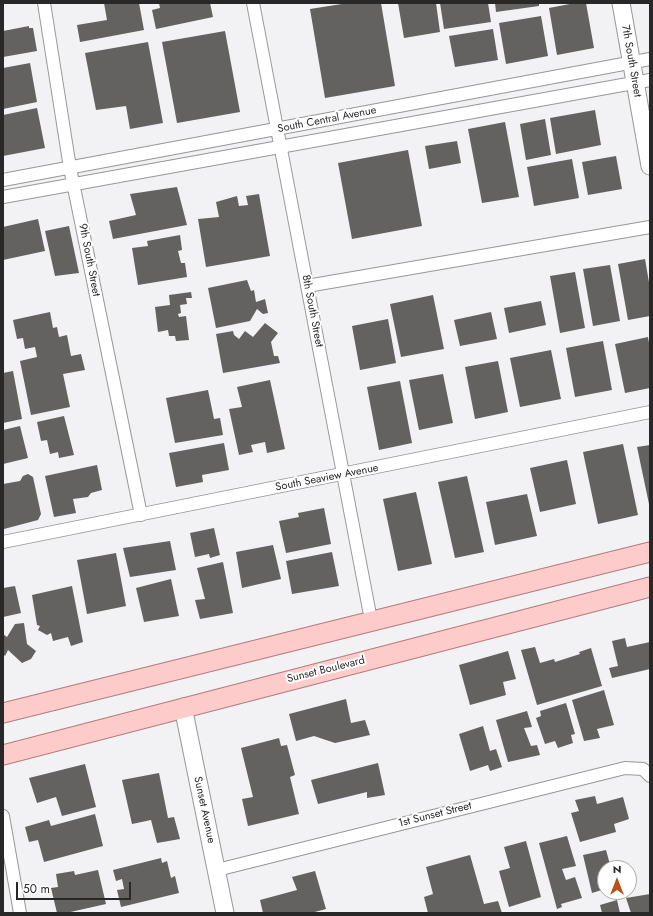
<!DOCTYPE html>
<html>
<head>
<meta charset="utf-8">
<style>
  body { margin:0 }
  #map { position:relative; width:653px; height:916px; overflow:hidden; background:#f2f2f4; font-family:Jost,sans-serif }
  canvas { display:block }
  .frame { position:absolute; inset:0; border:4px solid #282829; pointer-events:none }
  .north { position:absolute; left:597px; top:860px; width:40px; height:40px; box-sizing:border-box; background:#fff; border:1px solid #a9a9a9; border-radius:50%; rotate:0deg; font-size:11px; font-weight:700; line-height:16px; text-align:center; color:#282829 }
  .north::after { content:''; display:block; margin:auto; width:14px; height:18px; background:#b6521e; clip-path:polygon(50% 0,100% 100%,50% 72%,0 100%) }
  .scale { position:absolute; left:16px; top:882px; width:115px; height:18px; box-sizing:border-box; border:2px solid #282829; border-top:0; padding-left:5px; font-size:12px; line-height:14px; white-space:nowrap; color:#282829; -webkit-text-stroke:3px #fff; paint-order:stroke }
</style>
</head>
<body>
<div id="map">
<canvas width="653" height="916"></canvas>
<div class="frame"></div>
<div class="north">N</div>
<div class="scale">50 m</div>
</div>
<script>
const g = document.querySelector('canvas').getContext('2d');
g.lineJoin = 'round';
function fill(path, color) {
  g.fillStyle = color;
  g.fill(path, 'evenodd');
}
function toPath(rows) {
  const path = new Path2D();
  for (const r of rows) {
    path.moveTo(r[0], r[1]);
    for (let i = 2; i < r.length; i += 2) path.lineTo(r[i], r[i + 1]);
  }
  return path;
}
function strokePath(path, color, width, dash) {
  g.strokeStyle = color;
  g.lineWidth = width;
  g.lineCap = dash ? 'butt' : 'round';
  g.setLineDash(dash || []);
  g.stroke(path);
}
function drawText(font, color, halo, rows, align = 'center') {
  g.font = font + ' Jost,sans-serif';
  g.lineWidth = 4;
  g.setLineDash([]);
  g.textBaseline = 'middle';
  g.strokeStyle = halo;
  g.fillStyle = color;
  for (const [text, x, y, turn = 0] of rows) {
    g.save();
    g.translate(x, y);
    g.rotate((+turn || 0) * Math.PI / 180);
    g.textAlign = isNaN(turn) ? turn : align;
    if (halo) g.strokeText(text, 0, 0);
    g.fillText(text, 0, 0);
    g.restore();
  }
}
const building = toPath([
  [104,3,139,3,144,30,80,42,77,25,107,20],
  [159,3,210,3,213,17,156,29,152,10,160,8],
  [348,3,381,3,395,86,325,98,310,9],
  [398,3,436,3,440,32,404,38],
  [440,3,488,3,491,22,444,29],
  [495,3,539,3,539,6,496,12],
  [575,3,586,3,594,48,557,55,549,8],
  [541,16,548,56,506,64,499,23],
  [29,26,29,28,33,28,37,51,3,57,3,31],
  [493,29,498,60,455,67,449,36],
  [225,31,240,112,177,123,162,42],
  [148,42,163,123,130,129,126,106,96,110,85,53],
  [30,63,37,102,3,109,3,68],
  [37,108,45,148,3,156,3,115],
  [595,110,601,145,556,154,550,118],
  [545,119,551,155,526,160,520,124],
  [505,122,519,197,482,203,468,129],
  [457,141,461,163,429,169,425,146],
  [408,150,422,226,352,239,338,163],
  [616,156,622,189,588,195,582,162],
  [572,159,579,198,534,206,527,167],
  [177,187,187,225,113,239,109,221,136,215,130,194],
  [259,194,270,256,206,267,198,219,219,217,216,202,237,196,239,206,248,205,246,196],
  [38,219,45,251,3,260,3,227],
  [69,226,79,273,55,276,45,231],
  [180,235,182,250,178,251,181,263,185,263,187,277,138,285,132,248,148,246,147,241],
  [645,259,650,288,650,316,628,320,618,264],
  [610,265,620,321,593,326,583,269],
  [575,272,585,328,560,333,550,276],
  [247,280,251,291,254,290,256,302,265,299,268,313,263,314,257,309,250,321,216,328,208,288],
  [191,292,192,298,186,298,187,304,180,305,181,313,178,314,179,317,186,316,189,340,176,341,175,336,169,336,168,330,158,332,155,307,170,305,169,295],
  [433,295,444,349,401,357,390,304],
  [541,301,546,325,509,333,504,308],
  [50,312,53,328,57,327,59,337,67,335,71,356,81,354,85,370,63,374,70,407,31,415,20,361,37,357,35,347,25,349,23,338,17,339,13,320],
  [491,312,497,339,460,346,454,320],
  [388,319,396,363,360,370,352,326],
  [265,323,278,333,271,342,274,356,278,356,280,363,223,373,216,334,233,331,234,335,239,339,245,331,253,337],
  [648,337,650,348,650,388,625,393,615,344],
  [603,341,612,390,575,397,566,348],
  [551,350,561,399,520,407,510,358],
  [498,361,508,412,475,419,465,367],
  [13,371,22,419,3,423,3,373],
  [443,374,453,423,419,430,409,380],
  [270,380,285,449,267,453,265,442,251,445,253,452,239,455,229,409,242,407,237,387],
  [400,381,412,443,379,450,367,387],
  [208,390,214,419,220,418,223,435,175,443,166,398],
  [64,416,74,455,59,458,58,452,50,454,47,440,41,441,37,422],
  [20,426,28,458,3,464,3,430],
  [224,443,229,470,202,475,203,482,176,487,169,453],
  [623,444,638,515,598,524,583,452],
  [650,445,650,504,649,504,637,447],
  [567,460,576,504,540,512,530,468],
  [97,465,102,490,91,493,88,497,73,499,76,513,54,517,45,476],
  [28,474,33,477,41,514,38,520,4,529,3,484,20,481,23,476],
  [467,476,484,552,455,558,438,482],
  [416,492,432,564,398,571,383,499],
  [527,494,537,536,495,545,486,502],
  [324,508,331,544,286,553,279,521,299,517,298,513],
  [214,528,220,555,210,558,209,554,195,557,190,533],
  [170,541,176,570,130,577,123,548],
  [273,545,281,579,242,588,236,552],
  [332,552,339,586,292,594,286,561],
  [116,553,126,606,87,614,77,560],
  [223,562,233,613,200,619,195,600,205,599,197,568],
  [171,579,179,616,144,622,136,588],
  [15,586,21,613,3,617,3,588],
  [72,586,83,642,71,646,68,637,53,641,51,633,47,635,38,630,40,626,37,625,32,595],
  [24,623,27,644,36,651,31,659,22,663,8,650,5,656,3,654,3,634,7,637,15,624],
  [625,638,627,647,650,642,650,669,612,678,609,668,618,666,612,641],
  [535,647,540,663,554,659,555,662,580,654,579,652,591,648,602,686,537,705,521,650],
  [508,651,516,679,503,682,506,695,470,705,459,665],
  [604,690,614,725,597,729,600,738,584,741,572,700],
  [346,699,351,723,365,720,370,735,335,743,314,736,296,741,289,714],
  [566,703,575,734,571,735,573,743,558,748,555,741,545,744,536,718,541,716,540,711],
  [527,711,532,727,524,728,531,746,537,745,540,755,508,762,496,720],
  [483,726,490,751,496,749,502,767,490,771,488,765,470,771,459,734],
  [279,738,281,746,287,745,295,775,290,777,299,814,248,826,242,799,253,797,241,748],
  [378,763,385,795,367,798,367,792,318,804,311,780],
  [85,764,96,807,62,816,56,797,37,803,29,778],
  [159,773,168,818,174,817,180,839,157,843,151,820,132,824,122,780],
  [595,796,597,804,623,797,629,819,614,824,616,832,580,842,571,813,579,811,575,800],
  [95,814,103,846,44,862,38,840,29,842,25,827,49,820,51,826],
  [567,836,576,866,562,869,566,880,575,877,582,898,561,904,562,907,557,909,539,843],
  [526,841,541,897,509,907,499,871,510,868,504,847],
  [606,850,611,868,605,868,605,889,592,893,583,855],
  [470,855,484,904,498,901,502,913,428,913,424,897,433,894,426,867],
  [161,858,162,863,167,861,171,878,175,876,179,893,121,907,117,890,124,889,122,879,116,881,113,870],
  [98,870,106,904,66,913,57,913,51,888,58,887,56,874,74,871,75,875],
  [315,871,326,909,311,913,263,913,260,900,297,890,292,877],
  [650,894,650,913,631,913,626,898],
  [617,900,620,913,602,913,600,905]
]);
const street = toPath([
  [44,3,70,168,141,515],
  [253,3,371,620],
  [3,180,650,59],
  [3,197,650,80],
  [307,286,650,227],
  [3,542,650,412],
  [3,816,20,913],
  [217,870,625,768,643,769,650,776]
]);
const secondary = toPath([
  [621,3,650,166],
  [183,707,225,913]
]);
const primary = toPath([
  [3,713,650,552],
  [3,755,650,587]
]);
const streetNames = [
  ["7th South Street",631,61,80],
  ["South Central Avenue",327,120,-11],
  ["9th South Street",89,260,79],
  ["8th South Street",312,311,79],
  ["South Seaview Avenue",327,478,-11],
  ["Sunset Boulevard",326,670,-14],
  ["Sunset Avenue",204,810,78],
  ["1st Sunset Street",435,815,-14]
];
fill(building, '#636261');
strokePath(street, '#979799', 14);
strokePath(secondary, '#979799', 19);
strokePath(primary, '#b37b7c', 21);
strokePath(street, '#fff', 12);
strokePath(secondary, '#fff', 17);
strokePath(primary, '#fecbcb', 19);
drawText('11px', '#282829', '#fff', streetNames);
</script>
</body>
</html>
